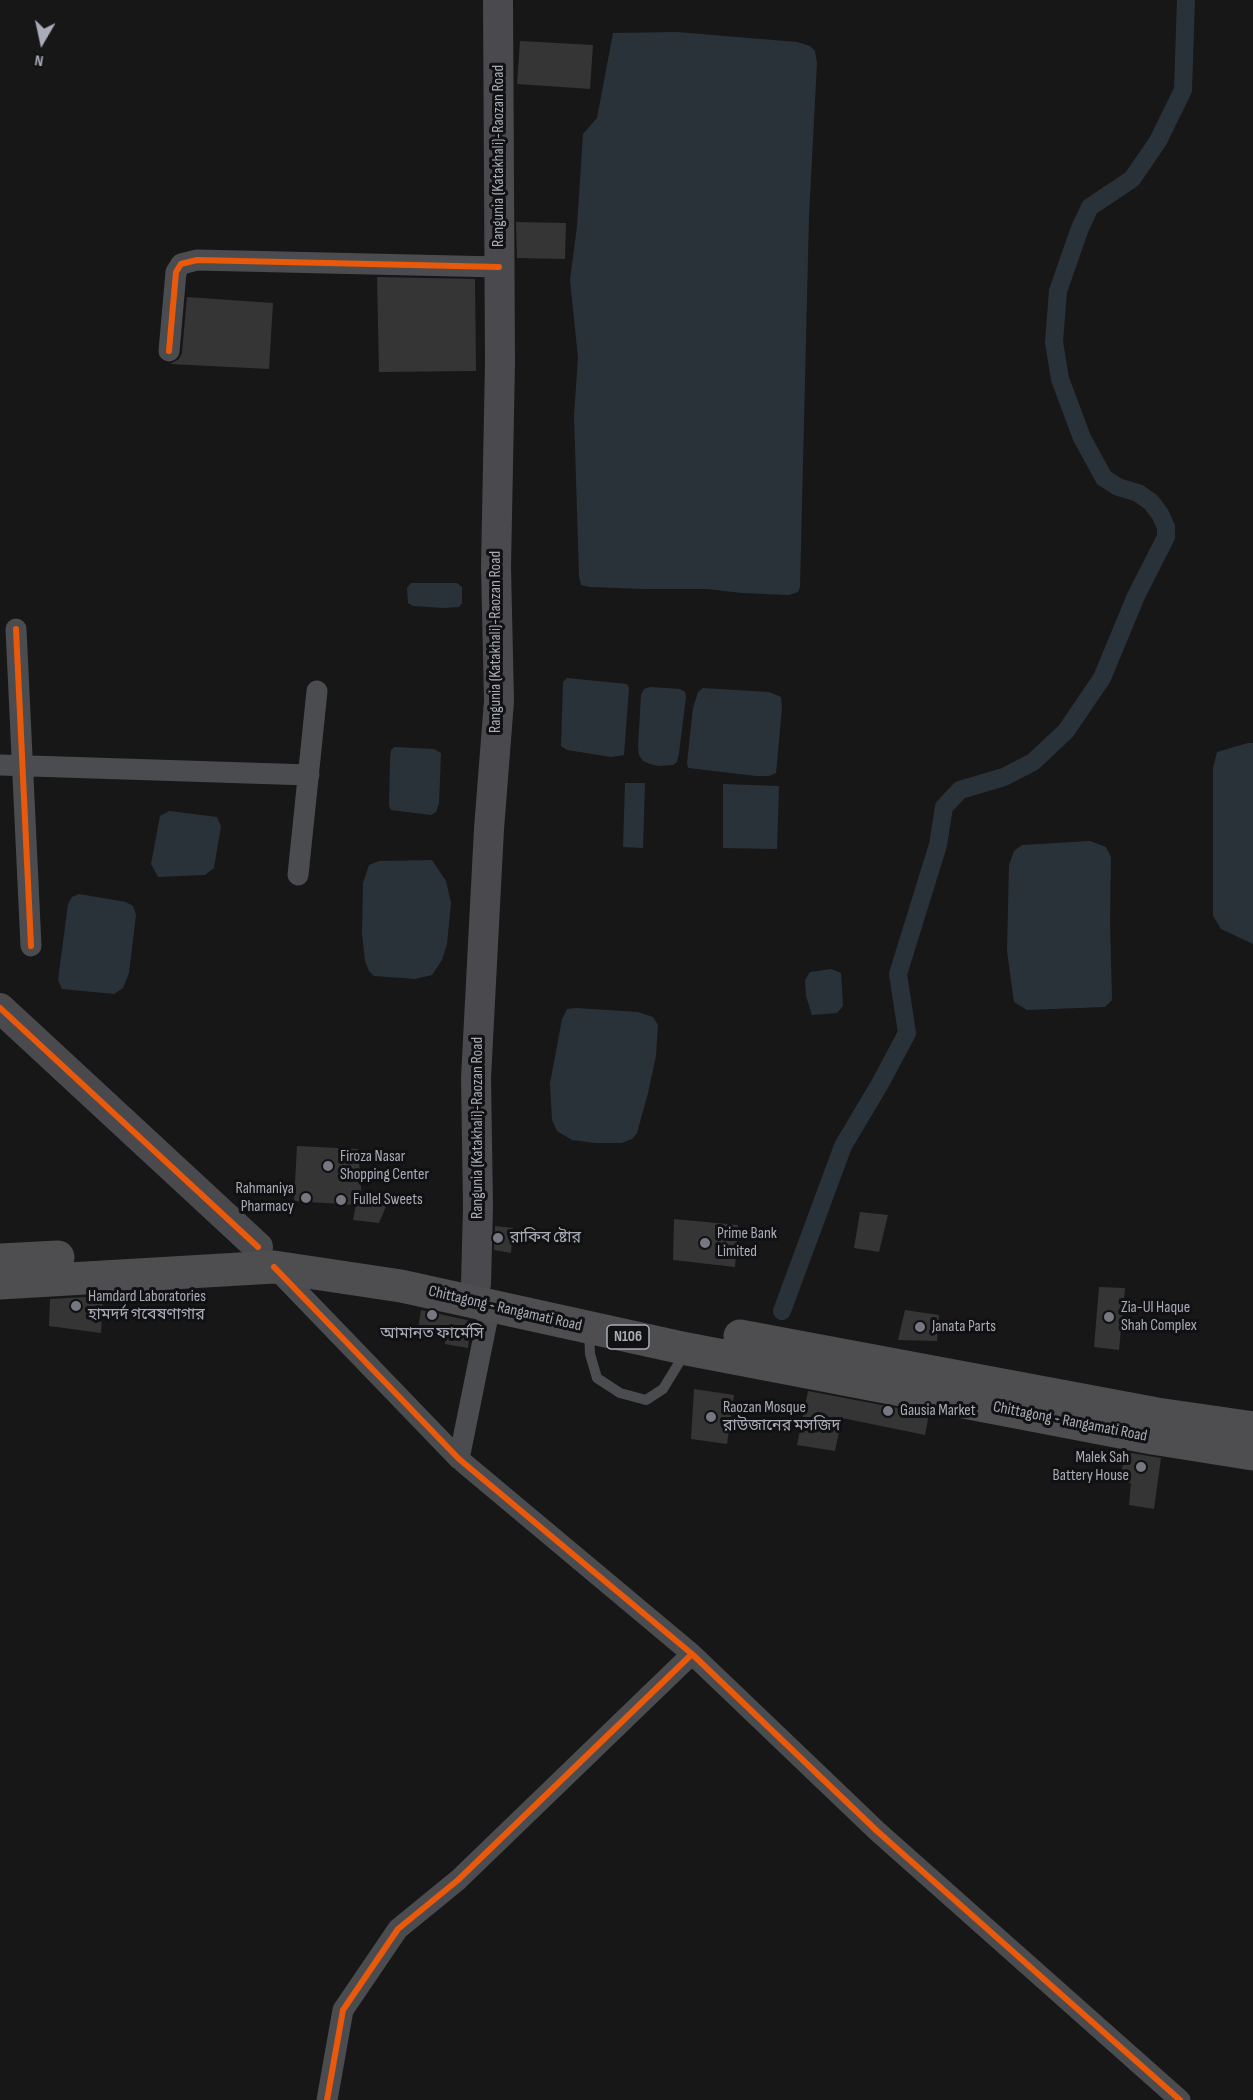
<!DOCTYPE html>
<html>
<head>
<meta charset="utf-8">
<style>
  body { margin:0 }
  #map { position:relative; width:1253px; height:2100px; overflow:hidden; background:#171717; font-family:"Sofia Sans Condensed",sans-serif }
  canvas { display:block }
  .north { position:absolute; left:12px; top:12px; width:60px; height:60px; -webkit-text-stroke:4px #111113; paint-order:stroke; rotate:189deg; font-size:16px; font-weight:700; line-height:24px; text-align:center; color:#a8adb8 }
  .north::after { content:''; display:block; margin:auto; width:21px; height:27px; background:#a8adb8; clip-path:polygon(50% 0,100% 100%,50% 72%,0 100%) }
</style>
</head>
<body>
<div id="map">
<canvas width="1253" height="2100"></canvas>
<div class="north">N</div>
</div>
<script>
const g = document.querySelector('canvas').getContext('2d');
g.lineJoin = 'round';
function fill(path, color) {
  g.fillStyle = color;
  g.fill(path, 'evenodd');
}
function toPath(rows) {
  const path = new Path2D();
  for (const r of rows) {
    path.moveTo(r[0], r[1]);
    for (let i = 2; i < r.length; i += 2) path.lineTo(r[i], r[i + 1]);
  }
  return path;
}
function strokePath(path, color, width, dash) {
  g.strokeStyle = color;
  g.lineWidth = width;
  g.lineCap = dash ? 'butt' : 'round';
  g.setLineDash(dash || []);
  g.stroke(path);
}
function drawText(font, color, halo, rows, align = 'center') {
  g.font = font + ' "Sofia Sans Condensed","Noto Sans Bengali",sans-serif';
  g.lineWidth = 6;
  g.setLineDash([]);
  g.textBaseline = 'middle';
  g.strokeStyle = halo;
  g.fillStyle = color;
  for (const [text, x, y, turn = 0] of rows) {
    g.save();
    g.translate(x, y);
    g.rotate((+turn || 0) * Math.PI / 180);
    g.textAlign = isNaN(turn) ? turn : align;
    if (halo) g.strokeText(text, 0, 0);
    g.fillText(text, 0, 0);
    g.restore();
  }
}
const water = toPath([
  [677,32,797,42,810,46,815,51,817,63,809,216,800,587,798,592,789,595,742,593,707,589,643,589,590,587,581,585,579,576,574,415,578,358,570,280,577,226,583,134,597,118,613,33],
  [411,583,457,583,462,587,462,603,459,607,443,608,413,606,408,603,407,588],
  [567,678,627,684,629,688,624,755,611,757,586,753,567,750,561,746,563,682],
  [650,687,680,689,685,692,686,697,679,753,677,762,673,765,658,766,650,764,643,761,639,755,638,747,641,695,644,689],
  [703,688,769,692,781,697,782,708,776,773,769,776,756,776,688,768,687,763,693,708,698,692],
  [1248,743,1253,743,1253,944,1221,929,1213,916,1213,768,1217,752],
  [395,747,434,749,441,753,439,803,436,812,431,815,391,810,389,806,390,759,391,750],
  [625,783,645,783,643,848,623,847],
  [723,784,779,786,777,849,723,848],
  [169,811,217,817,221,826,214,868,205,875,158,877,151,864,160,816],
  [1090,841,1106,847,1111,857,1110,921,1112,1000,1105,1007,1027,1010,1014,1002,1007,951,1009,865,1014,851,1022,845],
  [432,860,446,881,451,903,447,944,442,960,432,975,415,979,374,976,369,971,365,961,362,934,363,883,369,865,379,861],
  [79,894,126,902,133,906,136,915,129,973,123,988,114,994,62,989,58,980,68,904,72,897],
  [831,969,841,973,843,1006,837,1013,812,1015,806,996,805,980,810,972],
  [576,1008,638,1012,653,1017,658,1025,656,1056,648,1093,637,1133,632,1139,622,1143,595,1143,572,1140,557,1131,552,1120,550,1083,562,1019,567,1009]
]);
const canal = toPath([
  [782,1311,843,1146,881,1082,907,1033,898,974,938,845,944,807,960,790,1004,777,1033,762,1066,731,1102,678,1136,596,1166,537,1166,527,1160,514,1151,502,1138,493,1118,487,1104,478,1082,438,1060,379,1054,342,1058,291,1080,228,1090,207,1132,179,1158,141,1183,90,1186,0]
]);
const building = toPath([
  [520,41,593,45,590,89,517,84],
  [516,222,566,223,565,259,517,258],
  [377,277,475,279,476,371,379,372],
  [187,297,273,303,269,369,170,364,179,359,182,353],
  [297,1146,358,1149,362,1200,387,1204,379,1223,353,1220,356,1205,294,1201],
  [860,1212,888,1215,879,1252,854,1248],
  [674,1219,738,1225,735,1267,673,1260],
  [495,1226,513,1228,511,1253,494,1250],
  [1099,1287,1125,1288,1119,1350,1094,1347],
  [103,1296,101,1333,49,1326,50,1299],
  [421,1310,471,1321,468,1348,445,1344,446,1334,418,1330],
  [905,1310,939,1315,937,1341,898,1340],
  [694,1389,734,1395,727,1444,691,1439],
  [808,1391,929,1414,925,1435,842,1418,835,1451,797,1445],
  [1125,1452,1161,1458,1154,1509,1129,1505,1131,1483,1120,1481]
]);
const lane = toPath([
  [589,1332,590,1354,597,1378,620,1393,646,1400,663,1389,685,1353]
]);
const street = toPath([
  [169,351,176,272,181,264,197,260,499,267],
  [16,629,31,946],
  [0,765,309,775],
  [298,875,317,691],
  [274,1267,459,1459,692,1654,877,1831,1180,2100],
  [459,1459,490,1306],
  [327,2100,343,2010,398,1929,458,1880,692,1654]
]);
const secondary = toPath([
  [0,1008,258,1247],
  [476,1284,478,1207,476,1078,489,829,499,701,496,567,500,362,498,0]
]);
const highway = toPath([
  [0,1260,58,1257],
  [0,1283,274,1267,401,1286,687,1349,1152,1438,1253,1454],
  [740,1336,1157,1414,1253,1428]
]);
const cycleway = toPath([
  [169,351,176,272,181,264,197,260,499,267],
  [16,629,31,946],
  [0,1008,258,1247],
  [274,1267,459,1459,692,1654,877,1831,1180,2100],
  [327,2100,343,2010,398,1929,458,1880,692,1654]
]);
const markers = [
  [328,1166,6,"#757880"],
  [306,1198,6,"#757880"],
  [341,1200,6,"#757880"],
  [498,1238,6,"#757880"],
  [705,1243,6,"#757880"],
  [76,1306,6,"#757880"],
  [432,1315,6,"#757880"],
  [1109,1317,6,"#757880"],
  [920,1327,6,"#757880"],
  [888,1411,6,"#757880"],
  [711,1417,6,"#757880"],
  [1141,1467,6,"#757880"]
];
const shields = [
  [628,1337,42]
];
const shieldNames = [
  ["N106",628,1337]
];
const streetNames = [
  ["Rangunia (Katakhali)-Raozan Road",499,156,-90],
  ["Rangunia (Katakhali)-Raozan Road",496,642,-90],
  ["Rangunia (Katakhali)-Raozan Road",478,1128,-90],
  ["Chittagong - Rangamati Road",505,1309,13],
  ["Chittagong - Rangamati Road",1070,1422,11]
];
const poiNames = [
  ["Firoza Nasar",340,1157],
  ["Shopping Center",340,1175],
  ["Rahmaniya",294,1189,"right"],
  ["Pharmacy",294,1207,"right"],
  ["Fullel Sweets",353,1200],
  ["Prime Bank",717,1234],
  ["Limited",717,1252],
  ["রাকিব ষ্টোর",510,1238],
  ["Hamdard Laboratories",88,1297],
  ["হামদর্দ গবেষণাগার",88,1315],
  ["Zia-Ul Haque",1121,1308],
  ["Shah Complex",1121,1326],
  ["Janata Parts",932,1327],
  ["আমানত ফার্মেসি",432,1334,"center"],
  ["Raozan Mosque",723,1408],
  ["রাউজানের মসজিদ",723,1426],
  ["Gausia Market",900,1411],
  ["Malek Sah",1129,1458,"right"],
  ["Battery House",1129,1476,"right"]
];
fill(water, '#2a3239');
strokePath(canal, '#2a3239', 18);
fill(building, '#353536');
strokePath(lane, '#4b4c50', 10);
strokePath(street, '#4b4c50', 21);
strokePath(secondary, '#4a4a4e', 30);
strokePath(highway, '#4e4e51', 33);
strokePath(cycleway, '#e8590c', 6);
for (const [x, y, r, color] of markers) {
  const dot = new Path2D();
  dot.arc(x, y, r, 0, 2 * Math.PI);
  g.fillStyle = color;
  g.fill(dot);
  strokePath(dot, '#111113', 2);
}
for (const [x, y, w] of shields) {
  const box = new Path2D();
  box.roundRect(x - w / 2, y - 12, w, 24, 4.5);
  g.fillStyle = '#111113';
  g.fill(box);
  strokePath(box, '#a8adb8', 1.5);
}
drawText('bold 15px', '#a8adb8', null, shieldNames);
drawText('16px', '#a8adb8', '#111113', streetNames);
drawText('16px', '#a8adb8', '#111113', poiNames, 'left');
</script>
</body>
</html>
